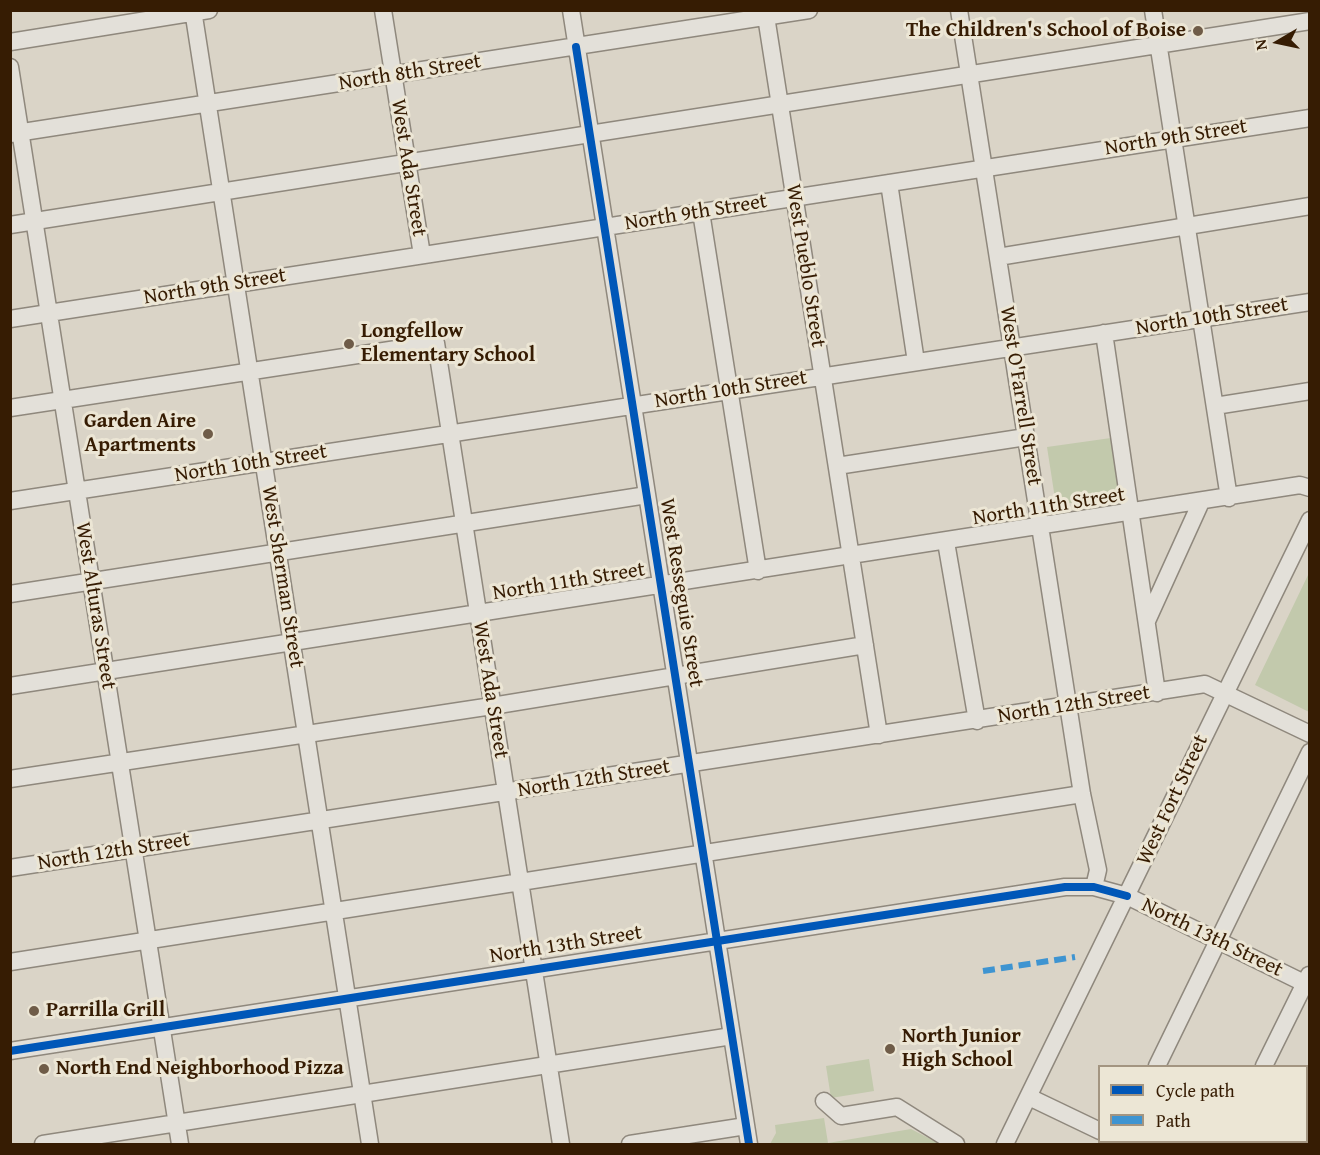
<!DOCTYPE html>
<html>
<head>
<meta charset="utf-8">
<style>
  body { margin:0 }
  #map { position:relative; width:1320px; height:1155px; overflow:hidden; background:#dad4c7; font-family:"Gentium Book Plus",serif }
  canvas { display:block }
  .frame { position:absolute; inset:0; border:12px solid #361c03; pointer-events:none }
  .legend { position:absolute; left:1098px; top:1065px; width:210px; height:78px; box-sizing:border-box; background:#ece6d5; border:2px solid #a39581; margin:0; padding:8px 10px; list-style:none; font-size:18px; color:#361c03 }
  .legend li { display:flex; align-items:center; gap:12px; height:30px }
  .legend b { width:30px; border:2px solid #a39581 }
  .north { position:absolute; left:1248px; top:12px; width:60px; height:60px; -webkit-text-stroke:4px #ece6d5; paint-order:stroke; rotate:261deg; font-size:16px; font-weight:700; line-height:24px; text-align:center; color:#361c03 }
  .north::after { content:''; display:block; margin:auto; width:21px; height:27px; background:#361c03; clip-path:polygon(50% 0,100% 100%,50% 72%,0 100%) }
</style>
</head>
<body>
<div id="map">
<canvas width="1320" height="1155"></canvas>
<div class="frame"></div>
<ul class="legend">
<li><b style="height:8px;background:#0057b8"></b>Cycle path</li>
<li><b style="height:8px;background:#3e94d1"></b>Path</li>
</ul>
<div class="north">N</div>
</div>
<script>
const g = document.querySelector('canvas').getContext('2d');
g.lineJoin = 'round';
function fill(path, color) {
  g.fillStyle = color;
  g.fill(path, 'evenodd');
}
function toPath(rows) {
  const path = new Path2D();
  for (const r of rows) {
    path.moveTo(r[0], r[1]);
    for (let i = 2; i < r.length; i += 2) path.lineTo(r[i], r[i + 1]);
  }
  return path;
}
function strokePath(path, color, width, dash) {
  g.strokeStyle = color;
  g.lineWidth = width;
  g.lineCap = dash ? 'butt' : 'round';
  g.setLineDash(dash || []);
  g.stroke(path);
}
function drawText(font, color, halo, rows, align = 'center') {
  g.font = font + ' "Gentium Book Plus",serif';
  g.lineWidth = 6;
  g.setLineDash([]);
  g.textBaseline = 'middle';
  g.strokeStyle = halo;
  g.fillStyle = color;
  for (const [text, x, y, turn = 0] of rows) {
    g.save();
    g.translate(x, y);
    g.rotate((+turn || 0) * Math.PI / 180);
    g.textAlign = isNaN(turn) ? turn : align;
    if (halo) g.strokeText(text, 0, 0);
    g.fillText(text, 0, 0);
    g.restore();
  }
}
const green = toPath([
  [1118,437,1127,495,1056,505,1047,447],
  [1309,573,1309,712,1255,685],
  [869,1059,874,1091,831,1098,826,1066],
  [824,1118,828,1143,911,1129,940,1144,770,1144,776,1133,775,1125]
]);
const minor = toPath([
  [193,10,370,1144],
  [383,10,422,255],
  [571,10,749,1144],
  [765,10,879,735],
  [959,10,1082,794,1098,870,1094,887],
  [1153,10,1229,498],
  [10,42,209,10],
  [10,67,180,1144],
  [10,134,809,10],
  [889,183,916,362],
  [701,212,758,571],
  [10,225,1310,21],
  [998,257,1310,206],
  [10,319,1310,118],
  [1104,333,1157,693],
  [1215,406,1310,391],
  [10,408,436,343,561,1144],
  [837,466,1026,437],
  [10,501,1310,302],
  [946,542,977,721],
  [10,594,647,495],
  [1147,621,1201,502],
  [10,686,1300,485,1310,488],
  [10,779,492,706,865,645],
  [10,868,1205,684,1310,734],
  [10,962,1082,794],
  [10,1051,1065,887,1094,887,1127,896,1310,986],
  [1157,1066,1310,752],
  [1264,1066,1309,975],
  [1029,1097,1100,1131],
  [824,1101,841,1116,897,1107,956,1144],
  [1121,1142,1128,1144],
  [43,1144,732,1036],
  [630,1144,746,1126],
  [1005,1144,1310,520],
  [1227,1144,1228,1142]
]);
const quiet = toPath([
  [983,971,1075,957]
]);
const cycleway = toPath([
  [576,47,749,1144],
  [10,1051,1065,887,1094,887,1127,896]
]);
const markers = [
  [1198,31,6,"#6f5c48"],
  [349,344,6,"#6f5c48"],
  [208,434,6,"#6f5c48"],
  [34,1011,6,"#6f5c48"],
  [890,1049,6,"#6f5c48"],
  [44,1069,6,"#6f5c48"]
];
const poiNames = [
  ["The Children's School of Boise",1186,31,"right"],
  ["Longfellow",361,332],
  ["Elementary School",361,356],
  ["Garden Aire",196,422,"right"],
  ["Apartments",196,446,"right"],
  ["Parrilla Grill",46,1011],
  ["North Junior",902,1037],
  ["High School",902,1061],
  ["North End Neighborhood Pizza",56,1069]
];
const streetNames = [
  ["North 8th Street",410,73,-9],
  ["North 9th Street",1176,138,-9],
  ["West Ada Street",408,168,81],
  ["North 9th Street",696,213,-9],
  ["West Pueblo Street",805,266,81],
  ["North 9th Street",215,287,-9],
  ["North 10th Street",1212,317,-9],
  ["North 10th Street",731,390,-9],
  ["West O'Farrell Street",1020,396,81],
  ["North 10th Street",251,464,-9],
  ["North 11th Street",1049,507,-9],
  ["West Sherman Street",282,577,81],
  ["North 11th Street",569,582,-9],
  ["West Resseguie Street",681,593,81],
  ["West Alturas Street",95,606,81],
  ["West Ada Street",490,690,81],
  ["North 12th Street",1074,705,-9],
  ["North 12th Street",594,779,-9],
  ["West Fort Street",1173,800,-65],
  ["North 12th Street",114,852,-9],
  ["North 13th Street",1212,938,26],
  ["North 13th Street",566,945,-9]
];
fill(green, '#c2c9ac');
strokePath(minor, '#8f887d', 19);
strokePath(minor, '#e3e0d9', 16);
strokePath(quiet, '#3e94d1', 6, [12, 6]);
strokePath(cycleway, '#0057b8', 8);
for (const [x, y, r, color] of markers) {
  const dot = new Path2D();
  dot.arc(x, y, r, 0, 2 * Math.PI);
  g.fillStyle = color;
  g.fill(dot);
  strokePath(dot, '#ece6d5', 2);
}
drawText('bold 21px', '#361c03', '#ece6d5', poiNames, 'left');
drawText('21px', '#361c03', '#ece6d5', streetNames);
</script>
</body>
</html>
